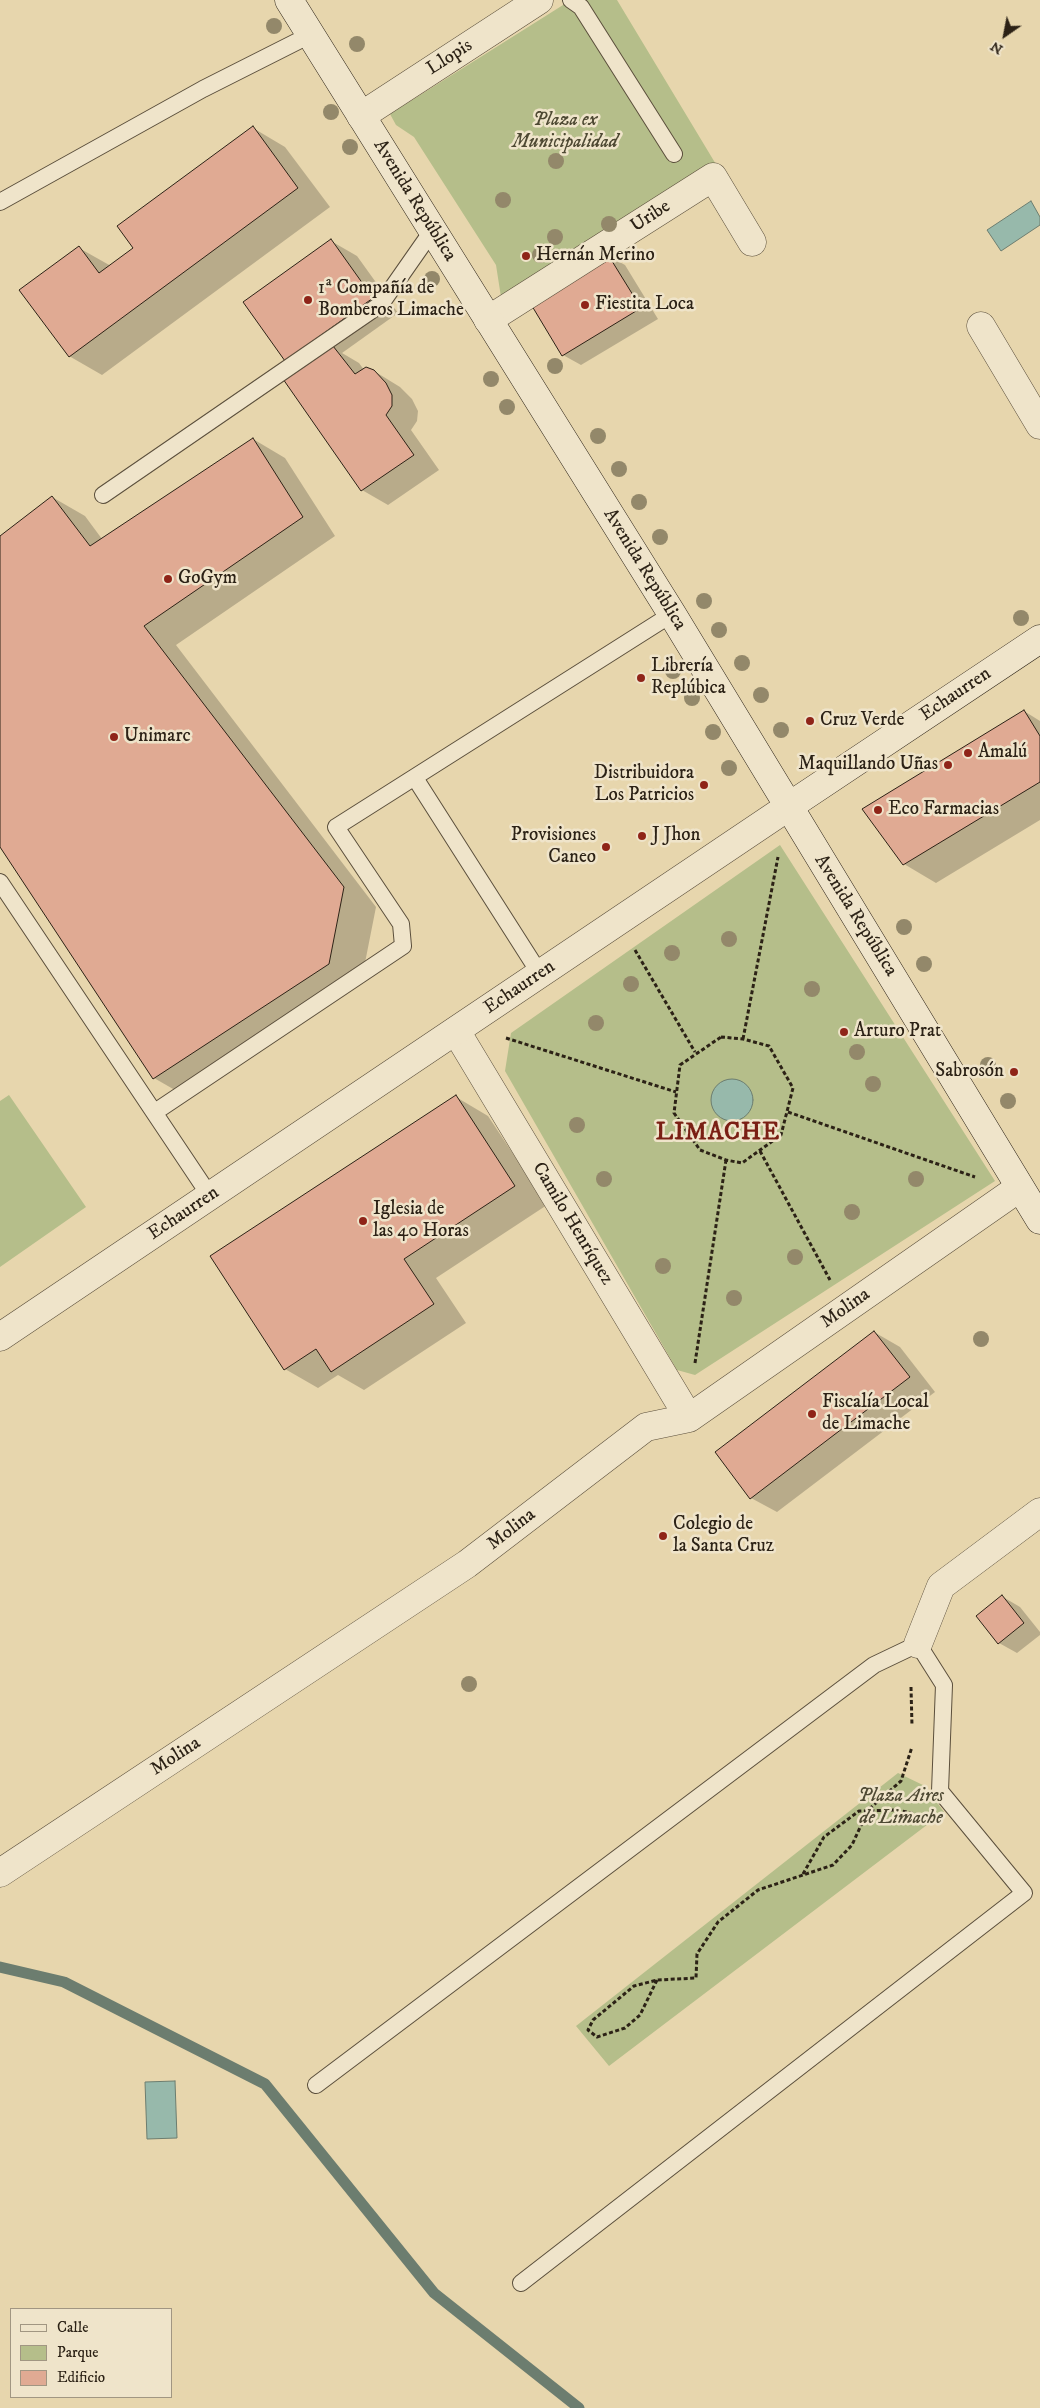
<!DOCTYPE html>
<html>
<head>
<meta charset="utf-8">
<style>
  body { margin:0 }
  #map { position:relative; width:1040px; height:2408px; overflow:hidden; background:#e7d6ad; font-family:"IM FELL DW Pica",serif }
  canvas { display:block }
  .legend { position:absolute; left:10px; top:2308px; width:162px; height:90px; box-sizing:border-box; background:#efe4ca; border:1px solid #a19682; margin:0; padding:6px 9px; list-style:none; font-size:15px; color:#2c2216 }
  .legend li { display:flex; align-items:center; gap:10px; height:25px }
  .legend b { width:25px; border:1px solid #a19682 }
  .north { position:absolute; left:980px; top:10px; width:50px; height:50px; -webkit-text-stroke:4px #efe4ca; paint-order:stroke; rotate:213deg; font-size:14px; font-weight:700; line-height:20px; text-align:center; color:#2c2216 }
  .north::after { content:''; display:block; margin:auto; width:18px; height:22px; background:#2c2216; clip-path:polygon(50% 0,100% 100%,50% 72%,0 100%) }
</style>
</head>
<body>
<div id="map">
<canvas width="1040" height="2408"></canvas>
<ul class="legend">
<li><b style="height:6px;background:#efe4ca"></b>Calle</li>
<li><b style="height:14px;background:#b5be8a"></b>Parque</li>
<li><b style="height:14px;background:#e0aa93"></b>Edificio</li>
</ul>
<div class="north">N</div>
</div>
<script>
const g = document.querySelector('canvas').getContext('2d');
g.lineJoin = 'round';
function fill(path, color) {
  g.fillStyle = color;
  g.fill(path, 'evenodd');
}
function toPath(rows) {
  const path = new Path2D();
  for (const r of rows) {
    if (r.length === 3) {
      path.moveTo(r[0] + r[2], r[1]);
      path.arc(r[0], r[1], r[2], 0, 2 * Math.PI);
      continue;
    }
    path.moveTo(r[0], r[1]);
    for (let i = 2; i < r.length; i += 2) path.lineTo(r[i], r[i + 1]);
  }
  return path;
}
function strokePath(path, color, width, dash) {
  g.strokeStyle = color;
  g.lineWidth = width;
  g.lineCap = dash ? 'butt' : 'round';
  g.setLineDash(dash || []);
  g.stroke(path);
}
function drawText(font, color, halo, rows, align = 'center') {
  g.font = font + ' "IM FELL DW Pica",serif';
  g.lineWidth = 5;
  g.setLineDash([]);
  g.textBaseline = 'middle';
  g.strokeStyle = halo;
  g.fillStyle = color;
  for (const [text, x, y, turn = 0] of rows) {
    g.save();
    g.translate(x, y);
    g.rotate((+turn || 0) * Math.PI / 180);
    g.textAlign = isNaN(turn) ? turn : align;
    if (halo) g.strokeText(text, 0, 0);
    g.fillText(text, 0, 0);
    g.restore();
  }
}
const green = toPath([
  [571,0,617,0,717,166,501,297,496,265,414,137,396,125,390,114],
  [780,845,995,1181,695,1375,677,1370,505,1071,511,1033],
  [9,1095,86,1207,0,1267,0,1101],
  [898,1773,925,1786,944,1812,609,2066,576,2026]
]);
const water = toPath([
  [1031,201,1040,217,1040,225,1001,251,987,230,1031,201],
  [732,1100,21],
  [175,2081,177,2138,147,2139,145,2082,175,2081]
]);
const shadow = toPath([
  [253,128,285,147,330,207,102,375,69,356,79,248,111,266,135,248],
  [331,241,357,256,398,313,342,353,359,363,364,370,374,371,400,387,412,399,418,411,417,421,411,430,439,470,388,505,362,490,285,380],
  [607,255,625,265,658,319,581,365,563,355],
  [253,439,285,458,335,536,176,645,376,907,361,983,187,1097,154,1078,0,845,0,538,52,497,85,516,102,539],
  [1024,711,1040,721,1040,820,936,883,904,864],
  [456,1097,488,1116,547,1205,436,1278,466,1323,364,1390,338,1375,318,1388,285,1369],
  [874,1332,900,1347,935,1392,777,1512,751,1498],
  [1003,1597,1020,1607,1040,1632,1040,1635,1017,1653,999,1643]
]);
const stream = toPath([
  [0,1967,64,1982,265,2084,434,2293,579,2408]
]);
const building = toPath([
  [253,126,298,188,69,357,19,290,79,246,99,273,133,248,117,226,253,126],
  [331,239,373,298,285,361,243,302,331,239],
  [607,253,641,308,562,356,529,301,607,253],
  [333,346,355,374,366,367,374,370,386,383,392,395,392,406,386,415,414,455,361,491,283,379,333,346],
  [253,438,303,517,144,626,344,887,329,964,153,1079,0,847,0,536,52,496,90,546,253,438],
  [1024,710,1040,736,1040,782,903,865,862,809,1024,710],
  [456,1095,515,1186,404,1259,434,1304,331,1372,316,1349,284,1370,210,1256,456,1095],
  [874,1331,910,1377,750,1499,715,1452,874,1331],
  [1002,1595,1024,1623,998,1644,976,1616,1002,1595]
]);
const path = toPath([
  [635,950,695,1052],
  [721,1037,743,1039,769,1046,793,1088,781,1135,742,1163,726,1160,700,1150,674,1113,680,1065,721,1037],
  [506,1038,676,1092],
  [743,1039,778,857],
  [788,1112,975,1177],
  [760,1151,830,1280],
  [695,1363,726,1160],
  [911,1687,912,1726],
  [803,1874,824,1837,859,1811,898,1810,923,1816],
  [657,1980,640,2015,625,2028,597,2037,588,2030,593,2020,634,1986,657,1980,696,1978,697,1954,718,1922,758,1890,833,1865,852,1845,868,1810,901,1781,912,1747]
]);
const service = toPath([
  [571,0,581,7,674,154],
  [0,202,203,89,310,35],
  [103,495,381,304,432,231],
  [415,778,540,974],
  [0,882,210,1196],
  [155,1112,403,946,401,924,336,827,672,614],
  [316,2085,874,1665,918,1644,944,1685,940,1791,1024,1893,521,2283]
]);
const minor = toPath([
  [361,116,539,0],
  [488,320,713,177,752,242],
  [981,326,1040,425],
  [456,1031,689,1418],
  [918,1644,941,1586,1040,1512],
  [0,1873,467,1564,646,1427,689,1418,1019,1188]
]);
const tertiary = toPath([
  [0,1337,788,807]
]);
const secondary = toPath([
  [289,0,672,614,1040,1220],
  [788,807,1040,639]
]);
const trees = [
  [274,26],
  [357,44],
  [331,112],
  [350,147],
  [556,161],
  [503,200],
  [609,224],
  [555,237],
  [540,255],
  [432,279],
  [555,366],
  [491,379],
  [507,407],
  [598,436],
  [619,469],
  [639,502],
  [660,537],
  [704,601],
  [1021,618],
  [719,630],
  [742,663],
  [673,671],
  [761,695],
  [692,698],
  [781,730],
  [713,732],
  [729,768],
  [904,927],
  [729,939],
  [672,953],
  [924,964],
  [631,984],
  [812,989],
  [596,1023],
  [857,1052],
  [988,1065],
  [873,1084],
  [1008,1101],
  [577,1125],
  [604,1179],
  [916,1179],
  [852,1212],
  [795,1257],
  [663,1266],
  [734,1298],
  [981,1339],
  [469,1684]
];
const markers = [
  [526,256,5,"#8f2418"],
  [308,300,5,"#8f2418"],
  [585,305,5,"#8f2418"],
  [168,579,5,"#8f2418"],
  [641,678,5,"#8f2418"],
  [810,721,5,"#8f2418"],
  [114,737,5,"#8f2418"],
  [968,753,5,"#8f2418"],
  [948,765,5,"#8f2418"],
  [704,785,5,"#8f2418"],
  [878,810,5,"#8f2418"],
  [642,836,5,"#8f2418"],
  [606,847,5,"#8f2418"],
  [844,1032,5,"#8f2418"],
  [1014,1072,5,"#8f2418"],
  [363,1221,5,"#8f2418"],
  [812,1414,5,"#8f2418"],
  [663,1536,5,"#8f2418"]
];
const streetNames = [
  ["Llopis",450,58,-33],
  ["Avenida República",414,201,58],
  ["Uribe",651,217,-33],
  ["Avenida República",644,570,58],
  ["Echaurren",956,695,-34],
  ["Avenida República",855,916,58],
  ["Echaurren",520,988,-34],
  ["Echaurren",184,1214,-34],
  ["Camilo Henríquez",572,1224,59],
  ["Molina",846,1309,-35],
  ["Molina",512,1530,-38],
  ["Molina",176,1757,-33]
];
const parkNames = [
  ["Plaza ex",565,121],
  ["Municipalidad",565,143],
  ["Plaza Aires",901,1797],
  ["de Limache",901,1819]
];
const poiNames = [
  ["Hernán Merino",536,256],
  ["1ª Compañía de",318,289],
  ["Bomberos Limache",318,311],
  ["Fiestita Loca",595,305],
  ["GoGym",178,579],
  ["Librería",651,667],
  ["Replúbica",651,689],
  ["Cruz Verde",820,721],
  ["Unimarc",124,737],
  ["Amalú",978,753],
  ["Maquillando Uñas",938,765,"right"],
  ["Distribuidora",694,774,"right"],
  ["Los Patricios",694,796,"right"],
  ["Eco Farmacias",888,810],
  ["Provisiones",596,836,"right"],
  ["Caneo",596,858,"right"],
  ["J Jhon",652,836],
  ["Arturo Prat",854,1032],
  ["Sabrosón",1004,1072,"right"],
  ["Iglesia de",373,1210],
  ["las 40 Horas",373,1232],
  ["Fiscalía Local",822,1403],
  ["de Limache",822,1425],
  ["Colegio de",673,1525],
  ["la Santa Cruz",673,1547]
];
const districtNames = [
  ["LIMACHE",718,1134]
];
fill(green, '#b5be8a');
fill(water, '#97b9ab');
strokePath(water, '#6c7d6f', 1);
fill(shadow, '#0003');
strokePath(stream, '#6c7d6f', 11);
fill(building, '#e0aa93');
strokePath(building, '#2c2216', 1);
strokePath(service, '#5b4f3c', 18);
strokePath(minor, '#5b4f3c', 29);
strokePath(tertiary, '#5b4f3c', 29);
strokePath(secondary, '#2c2216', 29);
strokePath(path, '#2c2216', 3, [4, 2.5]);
strokePath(service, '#efe4ca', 16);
strokePath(minor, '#efe4ca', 28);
strokePath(tertiary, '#efe4ca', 28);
strokePath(secondary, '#efe4ca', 28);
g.fillStyle = '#93886a';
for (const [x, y] of trees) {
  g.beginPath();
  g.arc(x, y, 8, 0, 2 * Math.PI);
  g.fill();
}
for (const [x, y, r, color] of markers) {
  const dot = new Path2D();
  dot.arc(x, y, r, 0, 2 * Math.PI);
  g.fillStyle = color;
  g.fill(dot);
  strokePath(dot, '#efe4ca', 2);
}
drawText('19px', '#2c2216', '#efe4ca', streetNames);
drawText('italic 19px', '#4e4933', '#efe4ca', parkNames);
drawText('19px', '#2c2216', '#efe4ca', poiNames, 'left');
g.letterSpacing = '1px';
drawText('bold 24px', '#7a1f14', '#efe4ca', districtNames);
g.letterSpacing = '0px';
</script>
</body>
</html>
